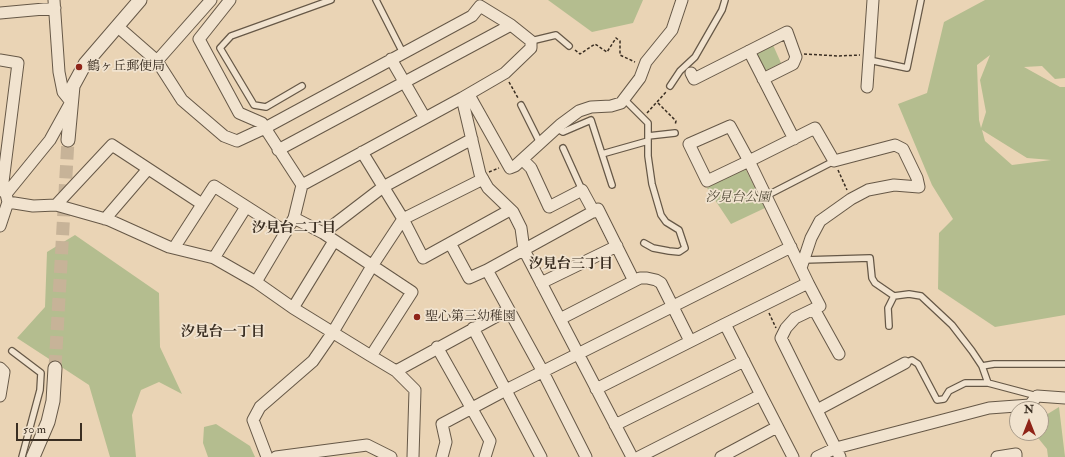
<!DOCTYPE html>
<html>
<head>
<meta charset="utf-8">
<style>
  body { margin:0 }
  #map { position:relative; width:1065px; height:457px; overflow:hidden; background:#ead4b5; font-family:"IM FELL Double Pica",serif }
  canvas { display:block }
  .north { position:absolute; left:1009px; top:401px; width:40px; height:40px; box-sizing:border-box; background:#f1e3cf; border:1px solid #a89b8a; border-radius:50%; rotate:0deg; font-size:11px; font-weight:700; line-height:16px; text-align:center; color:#3a2e22 }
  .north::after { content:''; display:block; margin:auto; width:14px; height:18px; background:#8f2418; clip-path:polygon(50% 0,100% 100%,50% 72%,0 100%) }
  .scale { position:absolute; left:16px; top:423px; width:66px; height:18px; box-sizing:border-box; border:2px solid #3a2e22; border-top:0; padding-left:5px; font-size:12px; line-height:14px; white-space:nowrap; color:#3a2e22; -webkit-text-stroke:3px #f1e3cf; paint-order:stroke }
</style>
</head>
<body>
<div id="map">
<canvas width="1065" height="457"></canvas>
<div class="north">N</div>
<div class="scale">50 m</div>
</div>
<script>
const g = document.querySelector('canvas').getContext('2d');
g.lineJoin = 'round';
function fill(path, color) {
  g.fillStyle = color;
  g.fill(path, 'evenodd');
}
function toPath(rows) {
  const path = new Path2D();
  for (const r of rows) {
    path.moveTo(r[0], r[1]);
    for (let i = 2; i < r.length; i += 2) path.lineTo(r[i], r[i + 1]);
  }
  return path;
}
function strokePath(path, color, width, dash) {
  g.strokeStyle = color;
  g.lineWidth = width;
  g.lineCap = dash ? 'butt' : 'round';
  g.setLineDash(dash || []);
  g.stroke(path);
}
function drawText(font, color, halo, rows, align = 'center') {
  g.font = font + ' "IM FELL Double Pica","Noto Serif JP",serif';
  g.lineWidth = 3.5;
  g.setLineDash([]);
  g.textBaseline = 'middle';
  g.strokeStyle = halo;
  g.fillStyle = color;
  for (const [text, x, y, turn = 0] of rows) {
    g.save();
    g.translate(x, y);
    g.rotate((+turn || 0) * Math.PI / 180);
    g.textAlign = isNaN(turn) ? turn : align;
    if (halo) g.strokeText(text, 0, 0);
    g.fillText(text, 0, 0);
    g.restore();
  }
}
const green = toPath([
  [548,0,643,0,633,23,592,32],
  [985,0,1065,0,1065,78,1055,79,1042,66,1024,67,1060,87,1065,87,1065,315,995,327,938,289,939,233,953,219,932,185,898,104,927,93,944,22],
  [990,55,980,80,986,112,981,128,979,120,977,65],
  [982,130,1027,158,1051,160,1012,165,985,141],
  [773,45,781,63,763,72,754,54],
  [745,168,765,208,731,224,707,188],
  [75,235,159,293,160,347,182,394,159,382,141,390,132,415,136,457,110,457,89,385,17,338,45,307,47,252],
  [1059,407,1065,457,1048,457,1047,449,1034,433,1041,433,1041,418],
  [216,424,250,446,255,457,208,457,203,443,204,427]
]);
const tertiaryTunnel = toPath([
  [55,368,68,140]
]);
const path = toPath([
  [575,50,580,54,595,44,607,52,616,38,620,41,620,55,635,62],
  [804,54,839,56,860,55],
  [509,82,518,98],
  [658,103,676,121,675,125],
  [647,113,666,92],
  [838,170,847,190],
  [489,172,499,168],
  [769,313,776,328]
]);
const service = toPath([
  [376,0,403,53],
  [531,41,556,35,569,46],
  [869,60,907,68,921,0],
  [302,86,266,107,254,105,220,48,231,36,331,0],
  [670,86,680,71,695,57,722,10,725,0],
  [624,99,648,123,648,156,652,184,661,215,666,222,679,230,685,248,679,252,669,251,653,248,644,243],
  [521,105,540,143],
  [556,128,563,132,591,120,612,185],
  [648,136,675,133],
  [563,148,582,190],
  [602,154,648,141],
  [766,196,834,161],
  [804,260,870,258,872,278,875,283,894,296,909,294,921,296,952,325,972,351,982,366,988,383],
  [889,326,888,308,894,296],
  [12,351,41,373,40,390,22,457],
  [905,363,912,360,918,364,937,400,944,399,949,391,965,383,988,383,1037,396],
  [982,366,994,364,1065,364]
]);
const minor = toPath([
  [0,13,55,8],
  [117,26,157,61,182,100,224,136,237,141,265,128,302,185,462,98,505,73,531,48,531,41,511,25,480,6,472,16,265,128,262,123,239,113,199,39,230,0],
  [749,51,794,139],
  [391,59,425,118],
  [0,60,18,63,2,190,6,194,8,202,33,206,56,205,109,220,169,247,214,258,256,282],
  [157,61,211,0],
  [691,73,694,79,787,32,796,57,793,64,763,79],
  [867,87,873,0],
  [469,95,510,168,515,166,560,125,579,111,591,107,611,106,621,103,640,78,646,62,672,30,682,0],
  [462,98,480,174,488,188,513,212,521,228,524,250,632,457],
  [730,126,749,161,707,181,689,144,730,126],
  [278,150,511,25],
  [362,152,403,219,483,179],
  [523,160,531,168,549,207,582,190,594,212],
  [302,185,294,218,256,282,293,308,371,356,412,292,323,233,383,187,472,139],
  [6,194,50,140,71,102,63,92,59,72,54,0],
  [56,205,112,145,202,204],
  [294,218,323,233],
  [105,219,148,169],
  [0,226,8,202],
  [450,243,469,278,487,270],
  [174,248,214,186,286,232],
  [214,258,246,207],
  [634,281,640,278,647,278,656,280,661,283,690,341],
  [541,283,617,246],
  [808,283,820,306,795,318,786,328,781,338,840,457],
  [293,308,334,241],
  [814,309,839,354],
  [560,319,634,281,598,209,487,270,543,372,586,457],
  [725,324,808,283,749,161,815,128,834,161,895,145,903,149,917,178,919,187,894,185,868,190,851,199,820,221,811,238,801,268],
  [473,328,541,457],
  [437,347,490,441,485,457],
  [371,356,396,371,415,390,413,457],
  [0,368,4,372,0,396],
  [396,371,508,310],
  [596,389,725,324,761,395,639,457],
  [761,395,793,457],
  [817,410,905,363],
  [615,425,744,361],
  [267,457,253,420,260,407,313,361,333,332,372,266,403,219,423,258,510,210],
  [276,457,367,445,391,457],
  [442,457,446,442,442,424,506,390,791,247],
  [721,457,777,427],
  [817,457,836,448,989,408,1030,405,1037,396,1065,398],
  [997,457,1016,454,1016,457]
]);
const tertiary = toPath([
  [68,140,73,86,85,64,140,0],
  [33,457,48,422,53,401,55,368]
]);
const markers = [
  [79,67,4,"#8f2418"],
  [417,317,4,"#8f2418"]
];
const poiNames = [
  ["鶴ヶ丘郵便局",87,67],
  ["聖心第三幼稚園",425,317]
];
const parkNames = [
  ["汐見台公園",738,198]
];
const neighbourhoodNames = [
  ["汐見台二丁目",294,229],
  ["汐見台三丁目",571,265],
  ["汐見台一丁目",223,333]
];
fill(green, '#b4bd8f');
strokePath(tertiaryTunnel, '#c7b398', 13, [13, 6]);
strokePath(service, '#665847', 8);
strokePath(minor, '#665847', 13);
strokePath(tertiary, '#665847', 15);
strokePath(path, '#3a2e22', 1.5, [3, 2]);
strokePath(service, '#f1e3cf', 5.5);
strokePath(minor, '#f1e3cf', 11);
strokePath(tertiary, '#f1e3cf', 13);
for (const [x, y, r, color] of markers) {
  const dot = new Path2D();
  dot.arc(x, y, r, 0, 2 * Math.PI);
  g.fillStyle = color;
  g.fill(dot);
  strokePath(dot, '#f1e3cf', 1.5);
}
drawText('13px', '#3a2e22', '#f1e3cf', poiNames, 'left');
drawText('italic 13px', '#524b38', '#f1e3cf', parkNames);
drawText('bold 14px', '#3a2e22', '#f1e3cf', neighbourhoodNames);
</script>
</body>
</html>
